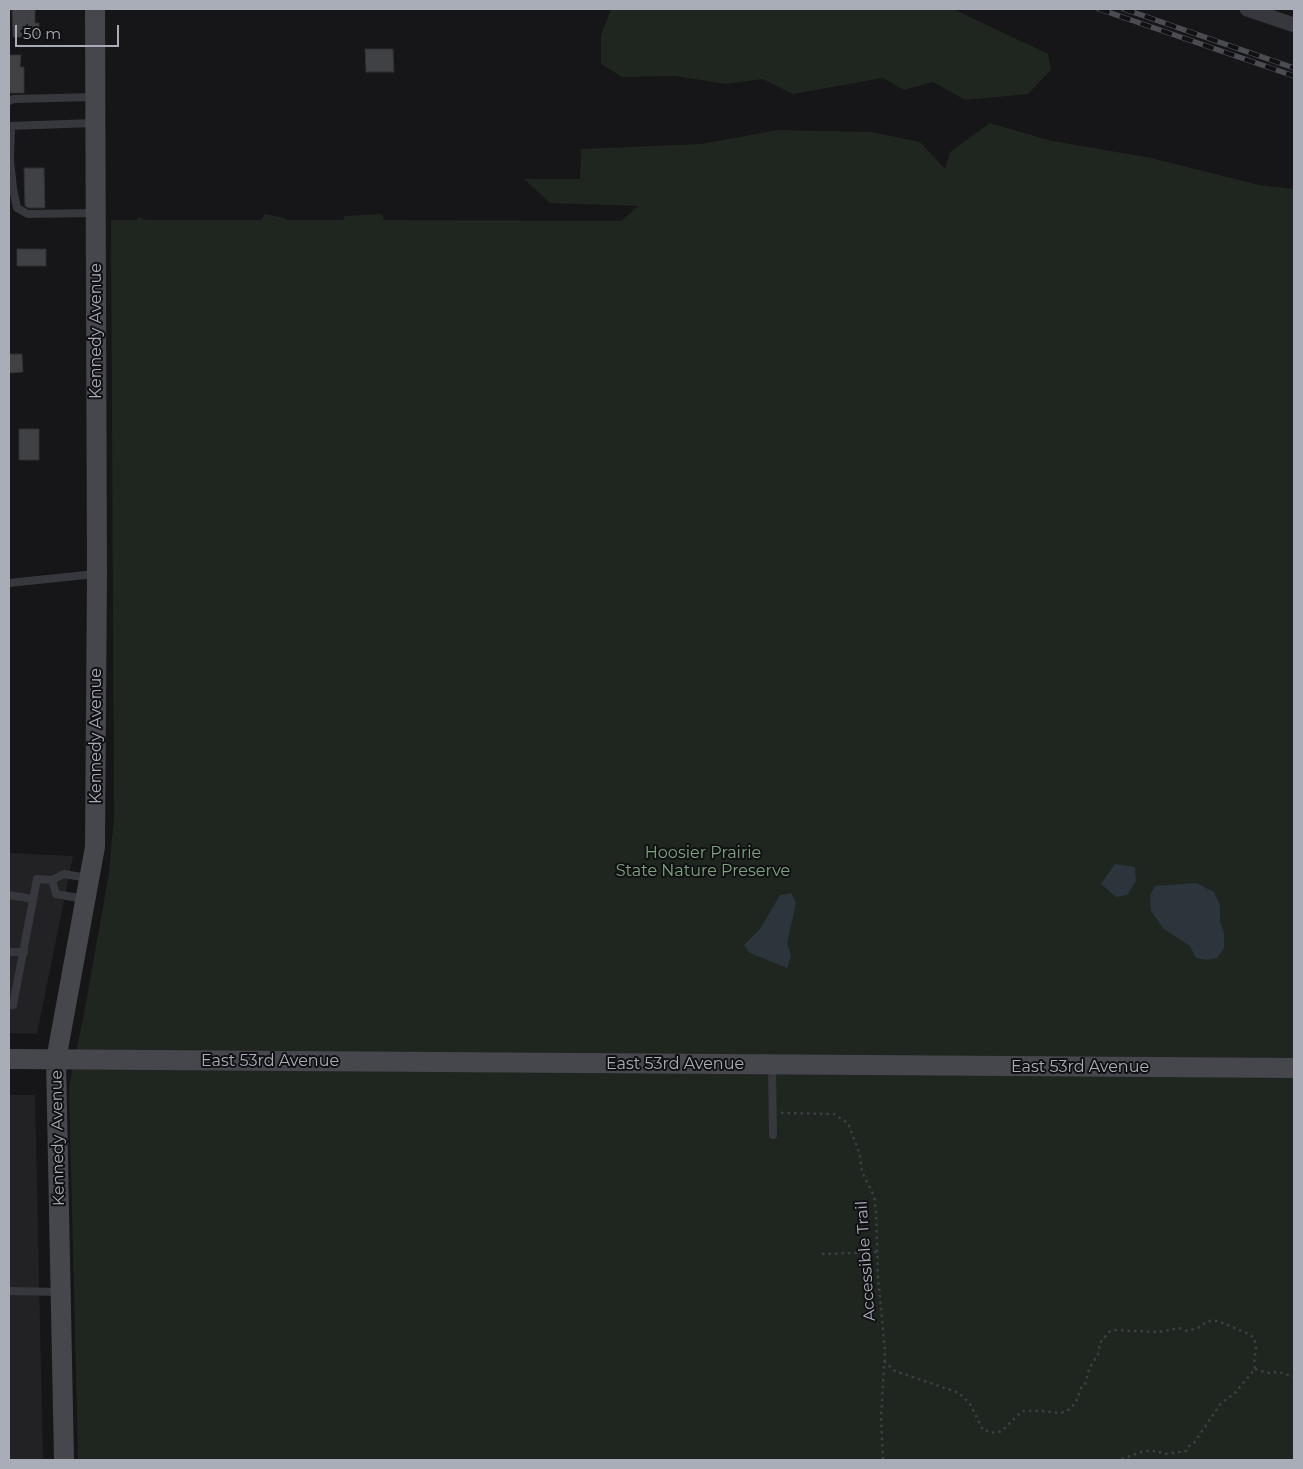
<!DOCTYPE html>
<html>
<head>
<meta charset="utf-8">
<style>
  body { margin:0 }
  #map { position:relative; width:1303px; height:1469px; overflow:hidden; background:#161618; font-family:Montserrat,sans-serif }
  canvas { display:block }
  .frame { position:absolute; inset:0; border:10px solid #a8adb8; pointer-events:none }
  .scale { position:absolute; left:15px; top:25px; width:104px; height:22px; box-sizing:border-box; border:2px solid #a8adb8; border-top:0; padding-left:6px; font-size:15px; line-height:18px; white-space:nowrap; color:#a8adb8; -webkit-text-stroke:4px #111113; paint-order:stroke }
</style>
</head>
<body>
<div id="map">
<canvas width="1303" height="1469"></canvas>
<div class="frame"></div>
<div class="scale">50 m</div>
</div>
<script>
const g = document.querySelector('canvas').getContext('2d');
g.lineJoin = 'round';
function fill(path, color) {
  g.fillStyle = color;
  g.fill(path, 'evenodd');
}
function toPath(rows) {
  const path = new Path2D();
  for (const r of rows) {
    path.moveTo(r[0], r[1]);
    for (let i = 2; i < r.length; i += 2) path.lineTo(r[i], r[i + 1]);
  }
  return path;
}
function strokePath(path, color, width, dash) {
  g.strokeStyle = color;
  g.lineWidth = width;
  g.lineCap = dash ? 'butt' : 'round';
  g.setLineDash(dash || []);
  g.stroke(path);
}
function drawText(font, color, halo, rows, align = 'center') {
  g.font = font + ' Montserrat,sans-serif';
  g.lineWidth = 4;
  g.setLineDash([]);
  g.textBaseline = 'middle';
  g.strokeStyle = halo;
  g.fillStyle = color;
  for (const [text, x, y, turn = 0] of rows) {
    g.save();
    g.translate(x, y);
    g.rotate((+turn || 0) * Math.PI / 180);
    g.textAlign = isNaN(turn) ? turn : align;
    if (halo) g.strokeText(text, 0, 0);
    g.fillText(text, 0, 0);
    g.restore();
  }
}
const built = toPath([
  [9,853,73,856,37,1034,9,1033],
  [9,1095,35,1095,43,1460,9,1460]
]);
const green = toPath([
  [611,9,953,9,1048,54,1051,70,1028,94,965,100,933,82,904,90,883,78,793,94,763,79,726,84,675,76,622,77,601,64,601,35],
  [990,123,1048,140,1151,158,1259,185,1294,189,1294,1460,78,1460,69,1086,84,1014,109,873,114,815,111,220,137,220,138,217,146,220,261,220,265,214,285,218,286,220,343,220,345,216,382,214,384,220,621,221,638,206,550,203,524,179,580,179,581,149,701,144,778,130,872,132,920,142,945,169,950,152]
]);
const water = toPath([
  [1115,864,1135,867,1136,881,1127,895,1116,897,1101,884],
  [1196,883,1214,892,1220,906,1220,922,1224,933,1224,948,1217,958,1207,960,1196,958,1190,946,1164,929,1151,911,1150,895,1155,886],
  [791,893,796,903,787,943,791,956,787,968,750,953,744,945,760,929,780,895]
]);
const building = toPath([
  [12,9,35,9,35,23,39,23,39,37,13,37,12,9],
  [365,49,393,49,394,72,366,72,365,49],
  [9,55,21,55,20,67,24,67,24,93,9,93,9,55],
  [24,168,44,168,45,208,29,208,25,206,24,168],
  [17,249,46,249,46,266,17,266,17,249],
  [9,354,22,354,23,372,9,373,9,354],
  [19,429,39,429,39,460,19,460,19,429]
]);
const path = toPath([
  [781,1113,834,1114,848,1123,860,1155,862,1172,874,1196,876,1211,878,1277,885,1351,881,1417,883,1460],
  [822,1254,877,1252],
  [884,1361,895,1371,959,1393,970,1404,983,1430,995,1433,1002,1431,1022,1411,1042,1411,1058,1413,1065,1412,1071,1408,1076,1402,1081,1388,1085,1385,1089,1369,1098,1354,1100,1343,1109,1332,1113,1330,1159,1332,1179,1328,1187,1331,1198,1328,1208,1321,1218,1321,1249,1334,1254,1338,1256,1347,1254,1363,1255,1369,1234,1394,1221,1403,1194,1443,1189,1446,1186,1451,1165,1454,1156,1451,1144,1451,1119,1460],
  [1255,1369,1267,1373,1279,1372,1294,1377]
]);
const lane = toPath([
  [9,101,14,99,95,97],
  [9,126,94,123],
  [11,127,10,160,13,188,17,208,28,214,96,213],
  [9,583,95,574],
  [52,880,56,894,84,899],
  [9,895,33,899],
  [9,952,24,952],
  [9,1005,13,1005,37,879,52,880,64,874,88,878],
  [772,1065,773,1135],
  [9,1291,59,1292]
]);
const street = toPath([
  [1247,9,1294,25]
]);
const secondary = toPath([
  [9,1059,1294,1068],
  [64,1460,56,1060,95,847,97,574,95,9]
]);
const rail = toPath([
  [1099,9,1294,76],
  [1124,9,1294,68]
]);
const streetNames = [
  ["Kennedy Avenue",96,331,-90],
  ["Kennedy Avenue",96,736,-90],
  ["East 53rd Avenue",270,1061],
  ["East 53rd Avenue",675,1064],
  ["East 53rd Avenue",1080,1067],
  ["Kennedy Avenue",58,1138,-91],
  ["Accessible Trail",866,1261,-94]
];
const parkNames = [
  ["Hoosier Prairie",703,853],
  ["State Nature Preserve",703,871]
];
fill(built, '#222225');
fill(green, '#1e261f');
fill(water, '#2c353c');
fill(building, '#404145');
strokePath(building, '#303034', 1);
strokePath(path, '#3d3f44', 2.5, [2.5, 4]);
strokePath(lane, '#37383d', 8);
strokePath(street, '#37383d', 15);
strokePath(secondary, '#45474d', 20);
strokePath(rail, '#4a4c52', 5.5);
strokePath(rail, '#111113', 4, [11]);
drawText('16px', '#a8adb8', '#111113', streetNames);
drawText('16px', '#7fa381', '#111113', parkNames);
</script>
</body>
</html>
